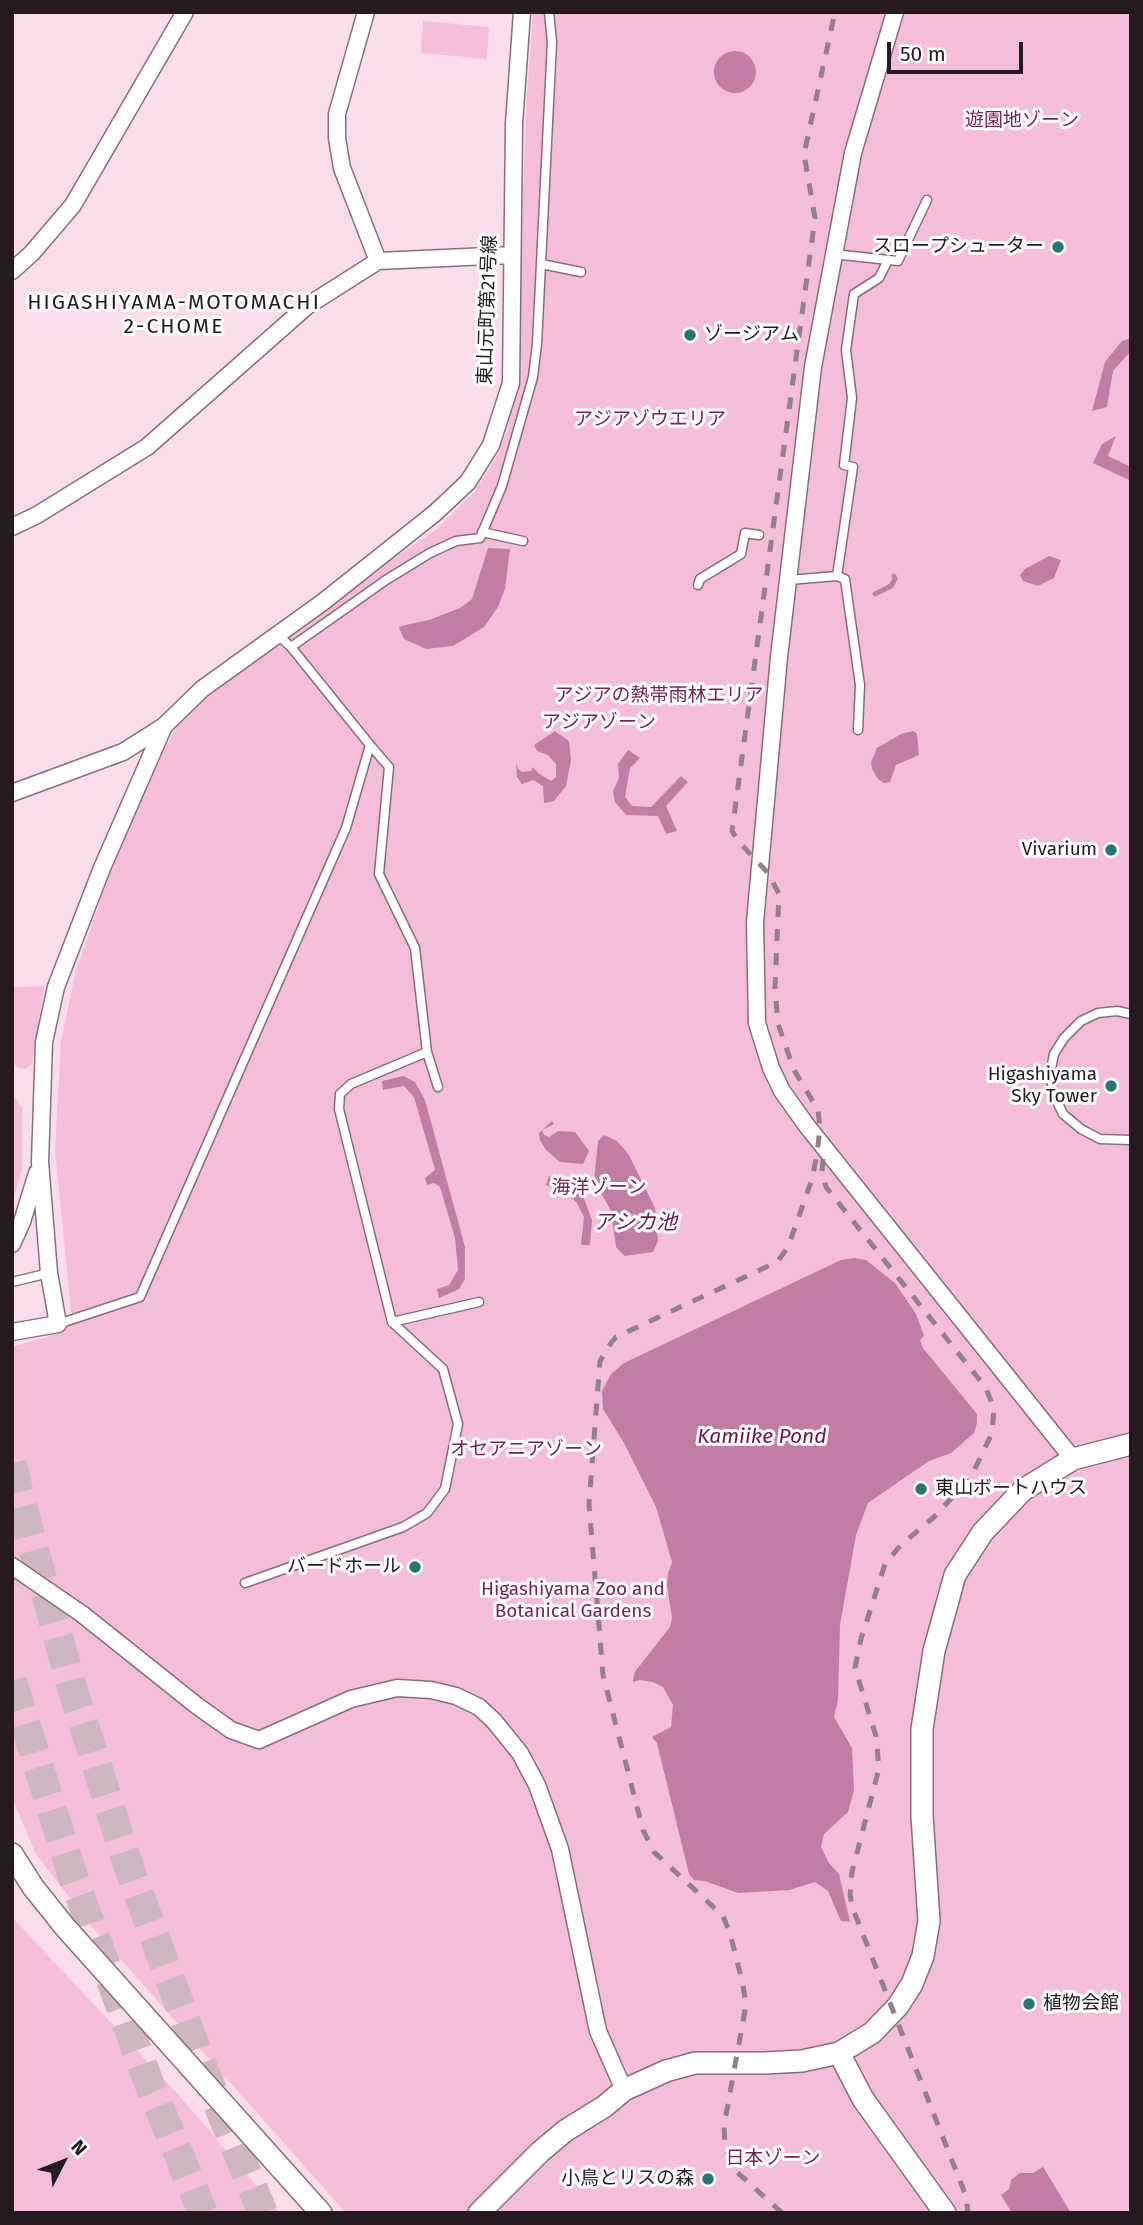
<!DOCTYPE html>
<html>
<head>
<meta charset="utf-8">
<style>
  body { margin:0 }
  #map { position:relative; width:1143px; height:2225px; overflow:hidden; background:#faddec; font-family:"Fira Sans",sans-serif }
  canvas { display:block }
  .frame { position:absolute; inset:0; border:14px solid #241a1f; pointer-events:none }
  .north { position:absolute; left:28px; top:2127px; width:70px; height:70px; -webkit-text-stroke:5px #fff; paint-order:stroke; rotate:48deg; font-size:19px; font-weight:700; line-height:28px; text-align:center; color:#241a1f }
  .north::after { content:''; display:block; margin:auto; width:24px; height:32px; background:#241a1f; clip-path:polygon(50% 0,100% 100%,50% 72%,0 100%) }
  .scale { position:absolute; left:887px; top:42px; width:136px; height:32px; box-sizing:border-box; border:4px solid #241a1f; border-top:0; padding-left:9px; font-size:21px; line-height:24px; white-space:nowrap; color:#241a1f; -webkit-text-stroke:5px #fff; paint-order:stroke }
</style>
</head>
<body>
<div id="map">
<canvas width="1143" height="2225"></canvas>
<div class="frame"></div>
<div class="north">N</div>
<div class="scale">50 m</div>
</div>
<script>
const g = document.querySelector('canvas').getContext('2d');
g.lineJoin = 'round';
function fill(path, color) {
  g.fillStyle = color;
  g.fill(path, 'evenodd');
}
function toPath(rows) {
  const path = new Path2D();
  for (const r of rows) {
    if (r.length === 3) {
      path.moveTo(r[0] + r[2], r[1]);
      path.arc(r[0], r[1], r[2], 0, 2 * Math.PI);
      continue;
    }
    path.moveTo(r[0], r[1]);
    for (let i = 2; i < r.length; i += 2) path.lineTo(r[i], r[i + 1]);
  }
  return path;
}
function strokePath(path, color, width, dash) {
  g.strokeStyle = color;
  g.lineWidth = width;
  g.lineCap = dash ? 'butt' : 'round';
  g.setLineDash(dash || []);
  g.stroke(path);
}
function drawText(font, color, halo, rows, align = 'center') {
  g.font = font + ' "Fira Sans","Noto Sans JP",sans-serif';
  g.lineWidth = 6;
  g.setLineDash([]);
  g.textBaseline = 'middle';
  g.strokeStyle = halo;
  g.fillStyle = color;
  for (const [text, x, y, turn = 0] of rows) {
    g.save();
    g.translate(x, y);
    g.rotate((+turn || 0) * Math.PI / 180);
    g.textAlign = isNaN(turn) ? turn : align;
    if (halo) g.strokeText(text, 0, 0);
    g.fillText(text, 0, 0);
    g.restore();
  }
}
const green = toPath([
  [533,12,1131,12,1131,2213,346,2213,91,1926,36,1854,12,1798,12,1347,56,1334,72,1322,55,1149,61,1041,75,974,129,816,185,711,372,573,437,529,475,491,495,459,508,430,516,359,527,95],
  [423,21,489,27,487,59,421,53],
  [44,986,32,1064,26,1069,18,1068,12,1062,12,987],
  [12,1093,22,1107,22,1171,12,1202],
  [12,1917,175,2091,280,2213,12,2213]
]);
const water = toPath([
  [735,72,21],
  [1131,338,1131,351,1113,371,1107,407,1092,411,1105,362,1122,341],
  [1116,436,1108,456,1131,467,1131,481,1093,463,1102,444],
  [488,548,510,549,505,589,498,607,484,627,453,646,426,649,404,639,399,628,401,626,429,620,460,608,472,599],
  [1049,556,1061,560,1054,578,1038,586,1023,581,1020,575,1025,569],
  [555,731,569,741,571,760,566,786,554,801,544,803,543,786,533,780,522,784,517,777,516,763,518,769,522,772,531,771,533,767,538,773,551,781,556,777,556,764,548,755,537,751,534,745],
  [913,731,917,734,919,755,896,765,890,782,884,783,878,779,872,769,871,762,877,748,901,734],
  [628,750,640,758,630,768,625,797,632,806,651,807,681,776,688,782,666,806,677,831,666,834,658,816,626,815,615,802,613,791,619,778,618,764],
  [403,1076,415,1082,425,1100,465,1247,465,1279,459,1289,439,1298,437,1289,449,1285,458,1270,455,1238,440,1187,434,1183,427,1185,425,1178,435,1170,414,1097,404,1086,383,1090,382,1081],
  [552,1121,554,1124,542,1130,544,1135,549,1137,558,1131,575,1132,589,1151,583,1164,560,1162,546,1150,540,1140,539,1133],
  [604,1135,617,1141,629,1155,655,1208,658,1241,653,1252,625,1256,616,1247,611,1211,594,1180,598,1141],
  [549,1176,563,1180,583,1196,592,1220,590,1245,581,1245,584,1217,577,1203,565,1191,546,1185],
  [855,1258,866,1260,895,1283,916,1314,924,1336,920,1340,923,1348,977,1414,977,1423,974,1433,951,1453,929,1461,868,1503,856,1535,840,1625,838,1700,834,1717,852,1748,854,1790,848,1812,824,1834,821,1847,829,1863,839,1874,850,1922,841,1921,828,1891,815,1882,789,1890,738,1893,705,1881,694,1880,689,1874,657,1743,652,1737,671,1727,673,1705,663,1687,653,1682,640,1680,633,1682,634,1673,670,1627,672,1618,667,1585,668,1573,672,1562,656,1507,624,1443,603,1409,602,1391,611,1374,624,1363,841,1260],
  [1043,2167,1071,2213,1012,2213,1001,2195,1009,2189,1011,2180,1020,2173,1033,2173]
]);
const stream = toPath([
  [875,594,891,586,895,579,894,576]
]);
const motorwayTunnel = toPath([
  [12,1463,19,1495,71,1684,127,1862,201,2063,263,2213],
  [12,1681,73,1877,149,2083,203,2213]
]);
const service = toPath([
  [833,254,898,261,927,200],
  [541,264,581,272],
  [482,532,523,541],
  [837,576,853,467,844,465,852,398,846,350,854,294,879,278,888,260],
  [789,580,837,576,845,579,860,685,858,730],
  [698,585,700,579,741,554,745,533,759,535],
  [291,647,386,580,430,553,456,541,480,538,502,486,533,377,537,344,552,42,549,12],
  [370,745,389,767,379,874,415,948,427,1052,438,1087],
  [1131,1014,1117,1011,1098,1013,1081,1021,1064,1038,1054,1054,1050,1074,1054,1095,1063,1114,1081,1129,1100,1139,1131,1140],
  [12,1282,49,1273],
  [392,1322,479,1302],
  [58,1324,140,1297,346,828,370,745,291,647,277,634],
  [245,1583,403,1527,427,1513,445,1489,458,1424,443,1369,392,1322,339,1109,340,1094,351,1084,427,1052]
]);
const minor = toPath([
  [366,12,337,114,337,138,342,168,378,261],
  [895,12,853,153,813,367,779,657,755,922,757,1023,771,1068,782,1091,807,1126,1073,1459],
  [12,271,32,253,73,205,185,12],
  [12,527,37,515,147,447,307,306,378,261,511,255],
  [12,793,123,752,164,726],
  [12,1244,22,1222,37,1173],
  [12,1332,58,1324,49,1273,40,1162,44,1042,56,987,102,868,164,726,202,689,323,602,435,513,468,482,491,445,511,383,514,124,522,12],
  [12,1566,82,1614,196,1705,231,1730,259,1740,351,1699,397,1688,431,1690,456,1696,479,1707,494,1721,520,1753,537,1785,560,1849,598,2031,624,2090]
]);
const tertiary = toPath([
  [12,1854,33,1887,65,1927,321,2213],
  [839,2053,863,2099,945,2213],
  [479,2213,540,2152,565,2131,605,2106,624,2090,666,2071,695,2063,765,2063,802,2061,839,2053,872,2033,898,2006,912,1984,923,1956,929,1921,922,1816,922,1729,934,1651,955,1575,983,1532,1023,1490,1073,1459,1131,1444]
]);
const rail = toPath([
  [823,1159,822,1173,826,1187,986,1388,994,1409,992,1433,971,1477,934,1517,900,1546,885,1564,861,1639,855,1668,876,1736,878,1757,878,1772,852,1872,850,1895,853,1909,966,2196,968,2213],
  [782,2213,736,2171,725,2146,724,2126,746,2005,743,1985,730,1933,723,1916,654,1852,643,1830,603,1675,589,1504,600,1361,611,1343,616,1337,777,1262,788,1247,812,1179,817,1154,820,1128,818,1110,794,1070,778,1024,775,987,779,894,768,873,739,842,732,831,815,218,804,154,835,12]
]);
const markers = [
  [1058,247,7,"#2a7474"],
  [690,335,7,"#2a7474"],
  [1111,850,7,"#2a7474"],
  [1111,1086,7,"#2a7474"],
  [921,1489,7,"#2a7474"],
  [415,1567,7,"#2a7474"],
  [1029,2004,7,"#2a7474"],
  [708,2179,7,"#2a7474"]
];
const parkNames = [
  ["遊園地ゾーン",1022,121],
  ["アジアゾウエリア",650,420],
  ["アジアの熱帯雨林エリア",659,696],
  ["アジアゾーン",599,723],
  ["海洋ゾーン",599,1188],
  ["オセアニアゾーン",526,1450],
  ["Higashiyama Zoo and",573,1590],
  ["Botanical Gardens",573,1612],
  ["日本ゾーン",773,2159]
];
const poiNames = [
  ["スロープシューター",1044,247],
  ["ゾージアム",704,335,"left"],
  ["Vivarium",1097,850],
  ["Higashiyama",1097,1075],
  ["Sky Tower",1097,1097],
  ["東山ボートハウス",935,1489,"left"],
  ["バードホール",401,1567],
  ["植物会館",1043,2004,"left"],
  ["小鳥とリスの森",694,2179]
];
const streetNames = [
  ["東山元町第21号線",488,310,-88]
];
const neighbourhoodNames = [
  ["HIGASHIYAMA-MOTOMACHI",174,303],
  ["2-CHOME",174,327]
];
const waterNames = [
  ["アシカ池",635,1223],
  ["Kamiike Pond",762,1437]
];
fill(green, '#f4bedb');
fill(water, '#c17da4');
strokePath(stream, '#c17da4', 5);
strokePath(motorwayTunnel, '#cfb6c3', 30, [30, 15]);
strokePath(service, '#886e7c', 11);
strokePath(minor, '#886e7c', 19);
strokePath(tertiary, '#886e7c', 24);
strokePath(service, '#fff', 8);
strokePath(minor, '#fff', 16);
strokePath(tertiary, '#fff', 21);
strokePath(rail, '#93808a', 5, [12, 12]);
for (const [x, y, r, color] of markers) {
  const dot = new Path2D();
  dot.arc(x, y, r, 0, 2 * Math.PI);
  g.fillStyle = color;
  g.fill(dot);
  strokePath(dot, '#fff', 2.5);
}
drawText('19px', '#762459', '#fff', parkNames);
drawText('19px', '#241a1f', '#fff', poiNames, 'right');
drawText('19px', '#241a1f', '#fff', streetNames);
g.letterSpacing = '2px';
drawText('21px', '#241a1f', '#fff', neighbourhoodNames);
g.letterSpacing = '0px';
drawText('italic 21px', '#6a194e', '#fff', waterNames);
</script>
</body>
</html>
